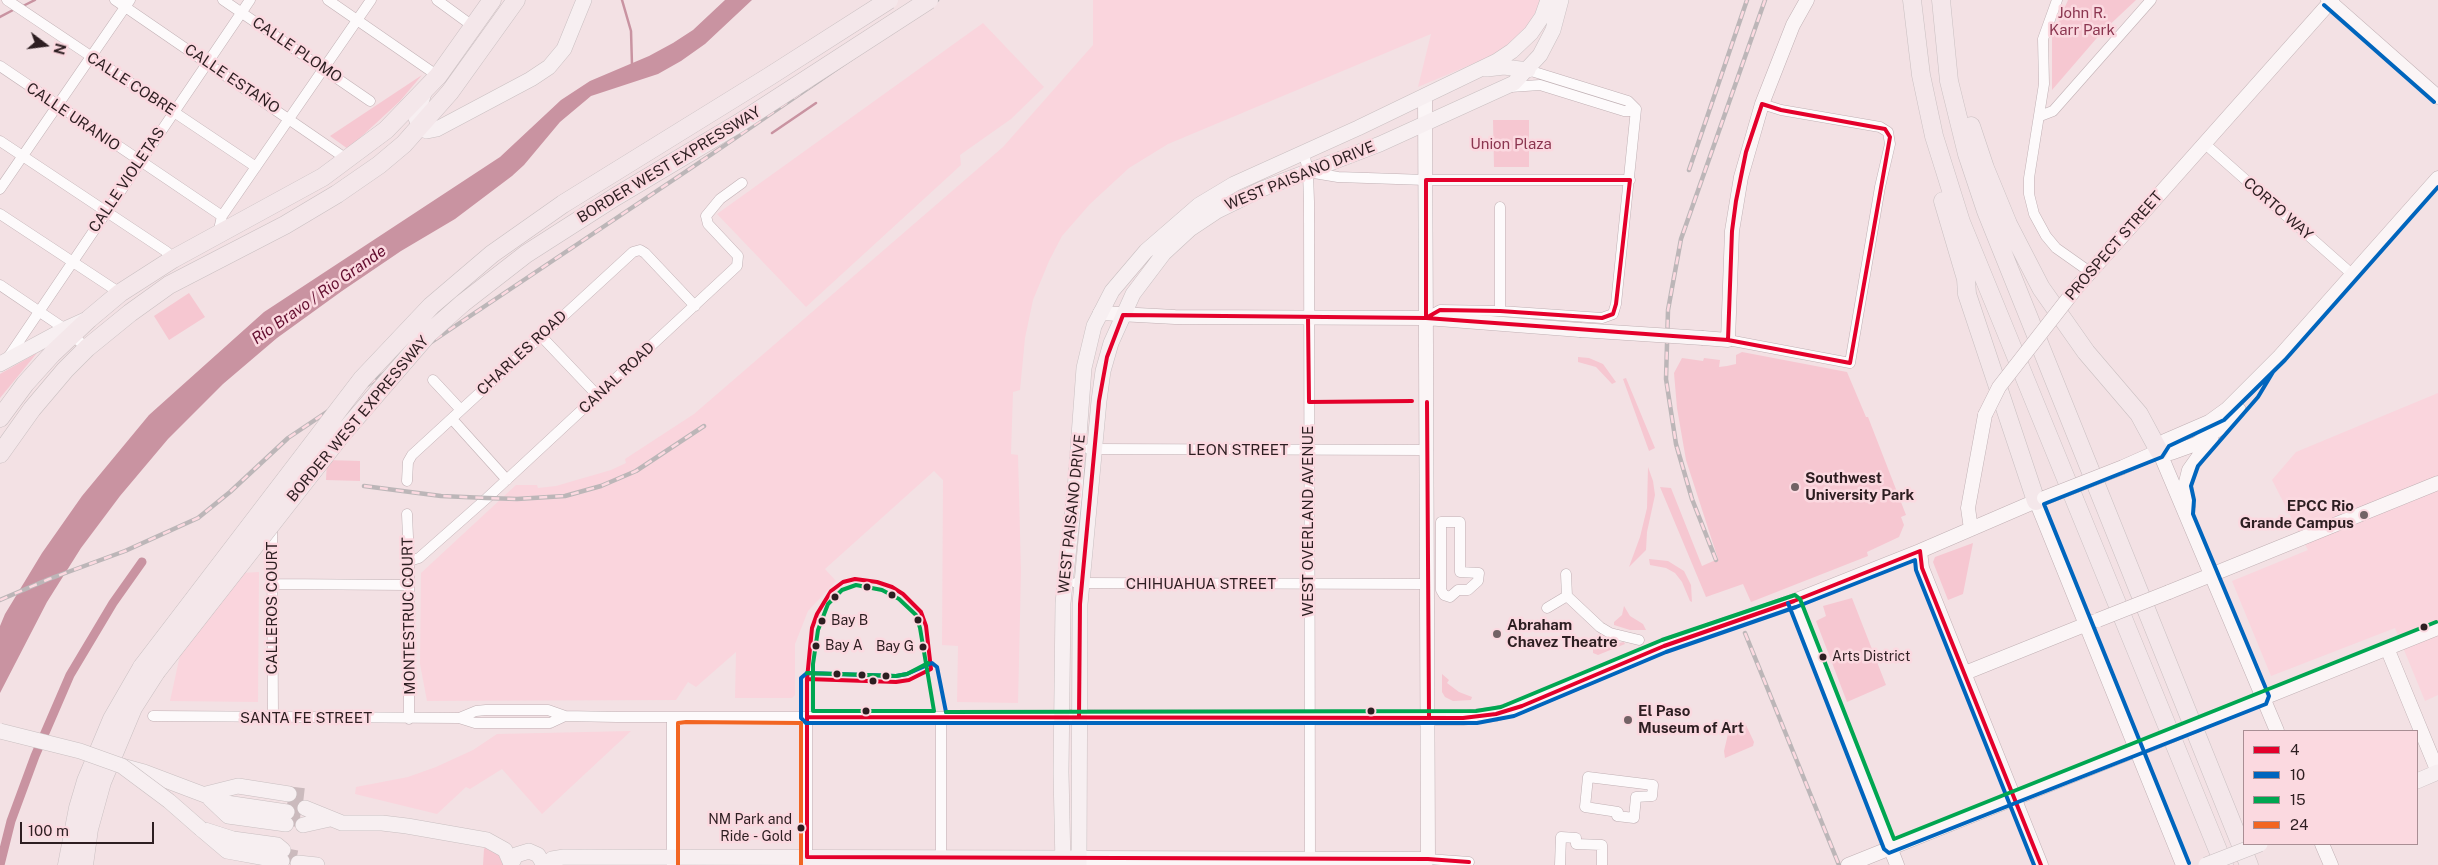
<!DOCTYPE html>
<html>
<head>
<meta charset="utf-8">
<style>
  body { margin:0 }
  #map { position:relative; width:2438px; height:865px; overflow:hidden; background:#f3e1e4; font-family:"Public Sans",sans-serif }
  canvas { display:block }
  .legend { position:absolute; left:2243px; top:730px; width:175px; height:115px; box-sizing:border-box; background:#fbd9e0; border:1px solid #a98e94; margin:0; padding:6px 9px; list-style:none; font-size:15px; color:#2d1e21 }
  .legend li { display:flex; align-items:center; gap:10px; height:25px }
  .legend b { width:25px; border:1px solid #a98e94 }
  .north { position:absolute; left:20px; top:20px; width:50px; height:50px; -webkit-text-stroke:4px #fbd9e0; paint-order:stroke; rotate:105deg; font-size:14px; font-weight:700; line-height:20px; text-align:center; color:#2d1e21 }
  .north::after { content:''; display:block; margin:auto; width:18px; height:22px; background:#2d1e21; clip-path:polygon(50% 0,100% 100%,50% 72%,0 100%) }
  .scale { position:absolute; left:20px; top:822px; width:134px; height:22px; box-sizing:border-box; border:2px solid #2d1e21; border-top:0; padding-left:6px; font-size:15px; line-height:18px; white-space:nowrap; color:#2d1e21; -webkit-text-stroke:4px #fbd9e0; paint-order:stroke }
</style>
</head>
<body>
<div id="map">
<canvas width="2438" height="865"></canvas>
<ul class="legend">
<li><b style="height:6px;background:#e4002b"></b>4</li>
<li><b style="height:6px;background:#0065bd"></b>10</li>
<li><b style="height:6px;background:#00a651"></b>15</li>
<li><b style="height:6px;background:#f26522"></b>24</li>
</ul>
<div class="north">N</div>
<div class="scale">100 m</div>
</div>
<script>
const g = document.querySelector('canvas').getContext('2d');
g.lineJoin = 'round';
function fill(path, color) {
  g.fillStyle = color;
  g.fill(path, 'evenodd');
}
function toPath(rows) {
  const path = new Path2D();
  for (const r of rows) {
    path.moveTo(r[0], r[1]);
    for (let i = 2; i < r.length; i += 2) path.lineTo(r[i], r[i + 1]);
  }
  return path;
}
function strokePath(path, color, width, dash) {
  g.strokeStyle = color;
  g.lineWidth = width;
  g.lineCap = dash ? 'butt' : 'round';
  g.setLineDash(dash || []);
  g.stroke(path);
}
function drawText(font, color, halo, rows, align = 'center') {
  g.font = font + ' "Public Sans",sans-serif';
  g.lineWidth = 5;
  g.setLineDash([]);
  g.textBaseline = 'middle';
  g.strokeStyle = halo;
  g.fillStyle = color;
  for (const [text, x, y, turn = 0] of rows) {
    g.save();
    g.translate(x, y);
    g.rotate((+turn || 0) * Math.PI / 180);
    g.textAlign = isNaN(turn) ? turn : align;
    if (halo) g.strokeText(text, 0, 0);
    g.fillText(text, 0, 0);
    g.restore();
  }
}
const built = toPath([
  [1093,0,1542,0,1527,28,1510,46,1489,57,1418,87,1431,34,1168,144,1129,168,1090,204,1062,236,1049,261,1033,300,1025,338,1020,390,1013,392,1011,454,1018,455,1021,572,1018,703,957,702,958,646,942,645,943,480,934,471,825,569,836,581,808,611,795,644,795,695,792,698,735,698,736,652,696,687,688,682,676,700,427,701,420,664,421,573,516,485,537,485,538,488,556,486,611,470,626,463,625,459,694,414,1003,147,1093,45],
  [983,23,1044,87,1011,119,960,155,961,165,806,307,717,214],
  [2438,393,2438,695,2425,701,2395,628,2271,676,2232,581,2308,550,2272,480,2296,452],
  [259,572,258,702,170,701,182,646,241,573],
  [631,731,542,814,502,769,470,789,466,787,437,814,355,794,356,787,408,777,436,767,473,750,497,734]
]);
const green = toPath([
  [2068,0,2136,0,2102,32,2052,90,2052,37],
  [422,75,400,101,348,149,330,136],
  [1493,120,1529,120,1529,167,1494,167],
  [189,293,205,317,169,340,154,316],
  [1742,352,1847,372,1866,417,1868,417,1906,515,1901,517,1904,525,1899,537,1867,552,1868,556,1751,602,1743,584,1706,597,1660,487,1671,488,1702,566,1718,559,1686,460,1677,408,1674,373,1682,358,1703,361,1704,358,1720,360,1719,367,1727,366,1736,364,1736,355],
  [37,353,0,398,0,374],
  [1578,357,1589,358,1603,364,1616,382,1612,384,1596,367,1578,362],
  [1626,378,1655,448,1649,451,1623,379],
  [327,460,360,461,360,481,326,480],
  [1648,467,1653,481,1655,495,1647,532,1646,550,1629,567,1640,537,1647,508],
  [1973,543,1963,594,1948,600,1933,562,1935,557],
  [1649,559,1668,561,1684,571,1691,585,1692,602,1690,601,1682,582,1675,573,1666,568,1650,565],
  [1852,598,1886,685,1847,702,1816,621,1826,616,1823,606],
  [1624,606,1630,616,1643,624,1646,630,1630,630,1614,625,1614,622,1622,615],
  [1624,642,1625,644,1598,655,1593,653,1593,649,1600,643,1608,645],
  [1442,674,1449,680,1447,683,1459,692,1472,697,1471,700,1453,701,1445,697,1442,692],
  [1746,725,1754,742,1753,746,1725,758,1724,751,1728,734,1736,728],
  [486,846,496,848,506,865,483,865,484,849]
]);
const water = toPath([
  [725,0,752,0,705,44,681,61,658,74,591,96,560,122,524,165,512,176,455,219,401,251,342,291,277,338,223,384,168,439,120,496,81,548,47,602,0,693,0,626,5,614,42,553,82,496,149,415,264,312,500,157,561,100,590,81,649,56,673,43,693,30]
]);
const stream = toPath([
  [622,0,631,31,632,65],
  [23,6,35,0],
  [0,17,15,9],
  [772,133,816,103]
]);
const canal = toPath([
  [0,865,11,821,35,756,70,675,113,603,142,562]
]);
const primaryTunnel = toPath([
  [289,794,306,796],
  [287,805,305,808],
  [285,818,303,820],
  [282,855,298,858]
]);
const street = toPath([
  [7,0,256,167],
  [115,0,348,160],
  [223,0,370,101],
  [328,0,438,76],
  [437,0,474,27],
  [2057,0,2043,39,2044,84,2029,178,2029,194,2034,214,2046,236,2056,248,2090,272],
  [0,66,222,216],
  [1528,70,1628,101,1636,109],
  [1510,87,1540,85,1624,111,1632,111,1636,109],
  [2040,116,2053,111,2151,0],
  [0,141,167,252,173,259],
  [2204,143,2353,275],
  [1304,152,1308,172,1309,202,1310,860],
  [1308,172,1338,177,1426,180,1630,180],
  [0,189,130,0],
  [1500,207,1500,311],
  [0,214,120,293],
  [218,234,222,216,371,0],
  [0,285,65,329,87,348],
  [1426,318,1440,310,1500,311,1602,318,1613,314,1616,304,1636,109],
  [541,336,598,396],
  [1728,340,1850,363,1880,187,1890,144,1888,132,1880,127,1781,110,1762,104],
  [7,359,250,0],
  [433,380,461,410],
  [452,419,507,480],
  [1089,449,1428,450],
  [407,481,408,462,412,455,633,252,640,250,645,253,695,306],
  [407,514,409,561,409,719],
  [1441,522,1460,522,1460,572,1479,573,1478,581,1468,590,1458,590,1450,597,1444,595,1441,590,1441,522],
  [272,524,273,718],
  [409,561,419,558,487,498,737,266,738,256,708,224,706,216,720,199,742,183],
  [1566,574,1567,596,1600,627,1610,633,1639,640],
  [1076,583,1428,584],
  [271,584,409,585],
  [1547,608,1567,596],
  [153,716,459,718,475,723,550,723,565,716],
  [941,717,941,858],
  [459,718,476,711,486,710,548,710,565,716,617,717,1062,717],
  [1588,777,1653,785,1652,796,1636,797,1634,818,1617,816,1618,812,1585,807,1588,777],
  [1428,859,1469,862],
  [672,865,672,717],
  [807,865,807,717],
  [1560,865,1561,837,1576,838,1576,844,1602,845,1602,865]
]);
const secondary = toPath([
  [2328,0,2438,97],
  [2077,287,2332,0],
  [1100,313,1175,317,1426,318,1580,330],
  [1703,338,1728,340,1732,231,1741,177,1762,104,1793,25,1807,0],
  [2159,451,2165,441,2209,422,2227,409,2280,356,2438,178],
  [2159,451,2277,731],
  [2159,451,2171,453,2196,444,2222,427,2239,410],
  [2123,467,2159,451],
  [2036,501,2183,865],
  [2188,506,2185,486,2189,470,2211,439],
  [1971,529,1968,508,1985,415],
  [1920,551,1922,568,2041,865],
  [2169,592,2438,483],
  [1794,601,1897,865],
  [1745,618,1794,601,1920,551,2043,498],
  [2387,648,2438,772],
  [1965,673,2092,622],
  [1062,717,1463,718,1496,714,1522,706,1664,646,1724,625],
  [2211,719,2438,628],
  [2322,844,2331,865],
  [1079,858,1428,859,1425,96],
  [1848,865,2153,743]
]);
const primary = toPath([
  [1487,69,1504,67,1528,70],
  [425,90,416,118,420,128,427,131,437,129,531,79,549,67,564,49,584,0],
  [0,364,65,329,85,320],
  [122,766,144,772,226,803,287,812],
  [2417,781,2438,772],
  [206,794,238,786,289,794],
  [210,799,228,816,286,824],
  [305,808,342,823,382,823,407,826,487,840,505,850,511,864],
  [303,825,330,819],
  [201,829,227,851,282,861],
  [205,830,233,839,277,845,283,850],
  [298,863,317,865],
  [511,865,516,855,529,851,538,855,544,865],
  [545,865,552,859,564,857,1073,858],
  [1063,865,1061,772,1063,603,1075,490,1084,368,1094,326,1112,291,1146,251,1199,205,1234,184,1358,128,1497,61,1512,51,1531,33,1542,17,1548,0],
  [1079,865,1080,604,1099,401,1103,371,1111,343,1133,294,1164,253,1190,229,1217,211,1262,189,1380,144,1514,83,1540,55,1553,30,1561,0]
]);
const highway = toPath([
  [1912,0,1921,75,1934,136,1961,222,2224,865],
  [1941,0,1949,81,1967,154,1986,211,2249,865],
  [1971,126,1985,168,2008,224,2041,288,2086,352,2139,414,2159,451],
  [1943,201,1966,279,1967,294,2036,501],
  [0,418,25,384,52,354,89,319,120,293,173,259,323,177,386,130,438,76,492,0],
  [0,454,32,409,65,370,87,348,130,313,169,285,285,225,337,194,379,165,404,144,450,92,516,0],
  [67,865,78,808,86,781,112,719,142,667],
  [84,865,89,829,102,782,133,708,156,672]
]);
const rail = toPath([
  [1689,170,1747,0],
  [364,486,441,496,487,498,517,499,565,496,601,486,636,471,704,426],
  [1716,560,1692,499,1676,444,1666,379,1668,310,1681,239,1765,0],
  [0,600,49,579,125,551,198,518,230,492,288,438,712,154,937,0],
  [1745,633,1839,865]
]);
const secondaryBridge = toPath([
  [1580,330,1703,338],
  [1985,415,1999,387,2077,287],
  [2044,498,2123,467],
  [2098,620,2169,592],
  [1724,625,1745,618],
  [2153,743,2211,719]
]);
const primaryBridge = toPath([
  [0,731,80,751,122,766,169,801,201,829],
  [2206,865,2260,844]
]);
const highwayBridge = toPath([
  [142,667,362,379,431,306,492,254,563,204,770,76,889,0],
  [156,672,342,434,429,333,463,303,526,254,615,197,739,123,929,0]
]);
const bus1 = toPath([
  [1762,104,1781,110,1885,129,1890,137,1850,363,1728,340,1732,231,1736,201,1746,152,1762,104],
  [1426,180,1630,180,1616,304,1613,314,1602,318,1500,311,1440,310,1426,318,1426,180],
  [1308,317,1309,402,1412,401],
  [1427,402,1429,717],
  [855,579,877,582,892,587,903,594,921,612,926,626,931,669,909,680,896,682,807,679,812,628,817,614,831,591,843,582,855,579],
  [807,679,807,857,1428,859,1469,862],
  [807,717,1463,718,1496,714,1522,706,1664,646,1794,601,1920,551,1922,568,2041,865],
  [1079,717,1080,604,1099,401,1107,357,1123,315,1426,318,1728,340]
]);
const bus2 = toPath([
  [2324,5,2434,102],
  [1788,603,1884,849,1889,853,2266,704,2269,696,2193,514,2194,500,2191,486,2198,466,2258,397,2273,372],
  [946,712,937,667,932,663,907,674,896,676,807,673,801,678,801,718,806,723,1477,723,1514,716,1666,652,1796,607,1915,560,1916,570,2034,865],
  [2189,863,2044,504,2162,457,2169,446,2224,420,2285,360,2438,187]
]);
const bus3 = toPath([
  [856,585,882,590,899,599,916,615,920,628,934,711,813,711,813,664,818,630,828,604,842,590,856,585],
  [807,673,896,676,907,674,928,663],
  [946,712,1476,711,1501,707,1662,640,1795,595,1800,599,1894,839,2436,622]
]);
const bus4 = toPath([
  [678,865,678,723,686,722,801,723,801,865]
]);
const markers = [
  [1795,487,5,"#726265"],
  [2364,515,5,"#726265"],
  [867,587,4.5,"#2d1e21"],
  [892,595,4.5,"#2d1e21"],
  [835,597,4.5,"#2d1e21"],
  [918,620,4.5,"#2d1e21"],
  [822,621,4.5,"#2d1e21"],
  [2424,627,4.5,"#2d1e21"],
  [1497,634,5,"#726265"],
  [816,646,4.5,"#2d1e21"],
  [923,647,4.5,"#2d1e21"],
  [1823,657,4.5,"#2d1e21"],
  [837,674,4.5,"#2d1e21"],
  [862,675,4.5,"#2d1e21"],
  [886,676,4.5,"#2d1e21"],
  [873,681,4.5,"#2d1e21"],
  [866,711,4.5,"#2d1e21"],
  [1371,711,4.5,"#2d1e21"],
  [1628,720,5,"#726265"],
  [801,828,4.5,"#2d1e21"]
];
const busNames = [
  ["Bay B",831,621],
  ["Bay A",825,646],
  ["Bay G",914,647,"right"],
  ["Arts District",1832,657],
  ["NM Park and",792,820,"right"],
  ["Ride - Gold",792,837,"right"]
];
const parkNames = [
  ["John R.",2082,13],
  ["Karr Park",2082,30],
  ["Union Plaza",1511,144]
];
const streetNames = [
  ["CALLE PLOMO",297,50,34],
  ["CALLE ESTAÑO",232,79,34],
  ["CALLE COBRE",131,84,33],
  ["CALLE URANIO",73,117,34],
  ["BORDER WEST EXPRESSWAY",669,165,-31],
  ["WEST PAISANO DRIVE",1300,176,-22],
  ["CALLE VIOLETAS",127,180,-56],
  ["CORTO WAY",2278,209,41],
  ["PROSPECT STREET",2114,246,-49],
  ["CHARLES ROAD",522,353,-43],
  ["CANAL ROAD",617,378,-43],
  ["BORDER WEST EXPRESSWAY",358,419,-50],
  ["LEON STREET",1238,450],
  ["WEST PAISANO DRIVE",1072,514,-84],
  ["WEST OVERLAND AVENUE",1308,521,-90],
  ["CHIHUAHUA STREET",1201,584],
  ["CALLEROS COURT",272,608,-90],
  ["MONTESTRUC COURT",409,616,-91],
  ["SANTA FE STREET",306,718]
];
const poiNames = [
  ["Southwest",1805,478],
  ["University Park",1805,495],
  ["EPCC Rio",2354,506,"right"],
  ["Grande Campus",2354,523,"right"],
  ["Abraham",1507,625],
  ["Chavez Theatre",1507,642],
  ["El Paso",1638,711],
  ["Museum of Art",1638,728]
];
const waterNames = [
  ["Río Bravo / Rio Grande",319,295,-35]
];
fill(built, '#fad5dd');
fill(green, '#f6c7d1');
fill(water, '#c993a1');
strokePath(stream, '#c993a1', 2.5);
strokePath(canal, '#c993a1', 9);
strokePath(primaryTunnel, '#cbbabd', 15, [15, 8]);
strokePath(street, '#c0b0b4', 11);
strokePath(secondary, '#c0b0b4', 15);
strokePath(primary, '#c9bfc1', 16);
strokePath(highway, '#c9bfc1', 19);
strokePath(street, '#fdfafb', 10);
strokePath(secondary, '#fbf5f6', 14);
strokePath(primary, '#f7eff1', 15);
strokePath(highway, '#f4e7ea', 18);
strokePath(rail, '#bcb6b8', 4.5);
strokePath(rail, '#fbd9e0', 2.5, [8]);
strokePath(secondaryBridge, '#c0b0b4', 15, []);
strokePath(primaryBridge, '#c9bfc1', 16, []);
strokePath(highwayBridge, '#c9bfc1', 19, []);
strokePath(secondaryBridge, '#fbf5f6', 14);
strokePath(primaryBridge, '#f7eff1', 15);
strokePath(highwayBridge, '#f4e7ea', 18);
strokePath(bus1, '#e4002b', 4);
strokePath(bus2, '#0065bd', 4);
strokePath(bus3, '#00a651', 4);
strokePath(bus4, '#f26522', 4);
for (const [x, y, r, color] of markers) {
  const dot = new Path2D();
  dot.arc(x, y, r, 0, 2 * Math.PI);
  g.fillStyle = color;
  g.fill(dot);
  strokePath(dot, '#fbd9e0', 2);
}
drawText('14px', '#2d1e21', '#fbd9e0', busNames, 'left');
drawText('15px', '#8b3650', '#fbd9e0', parkNames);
drawText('15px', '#2d1e21', '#fbd9e0', streetNames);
drawText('bold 15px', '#2d1e21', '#fbd9e0', poiNames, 'left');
drawText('italic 16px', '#630e2f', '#fbd9e0', waterNames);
</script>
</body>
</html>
